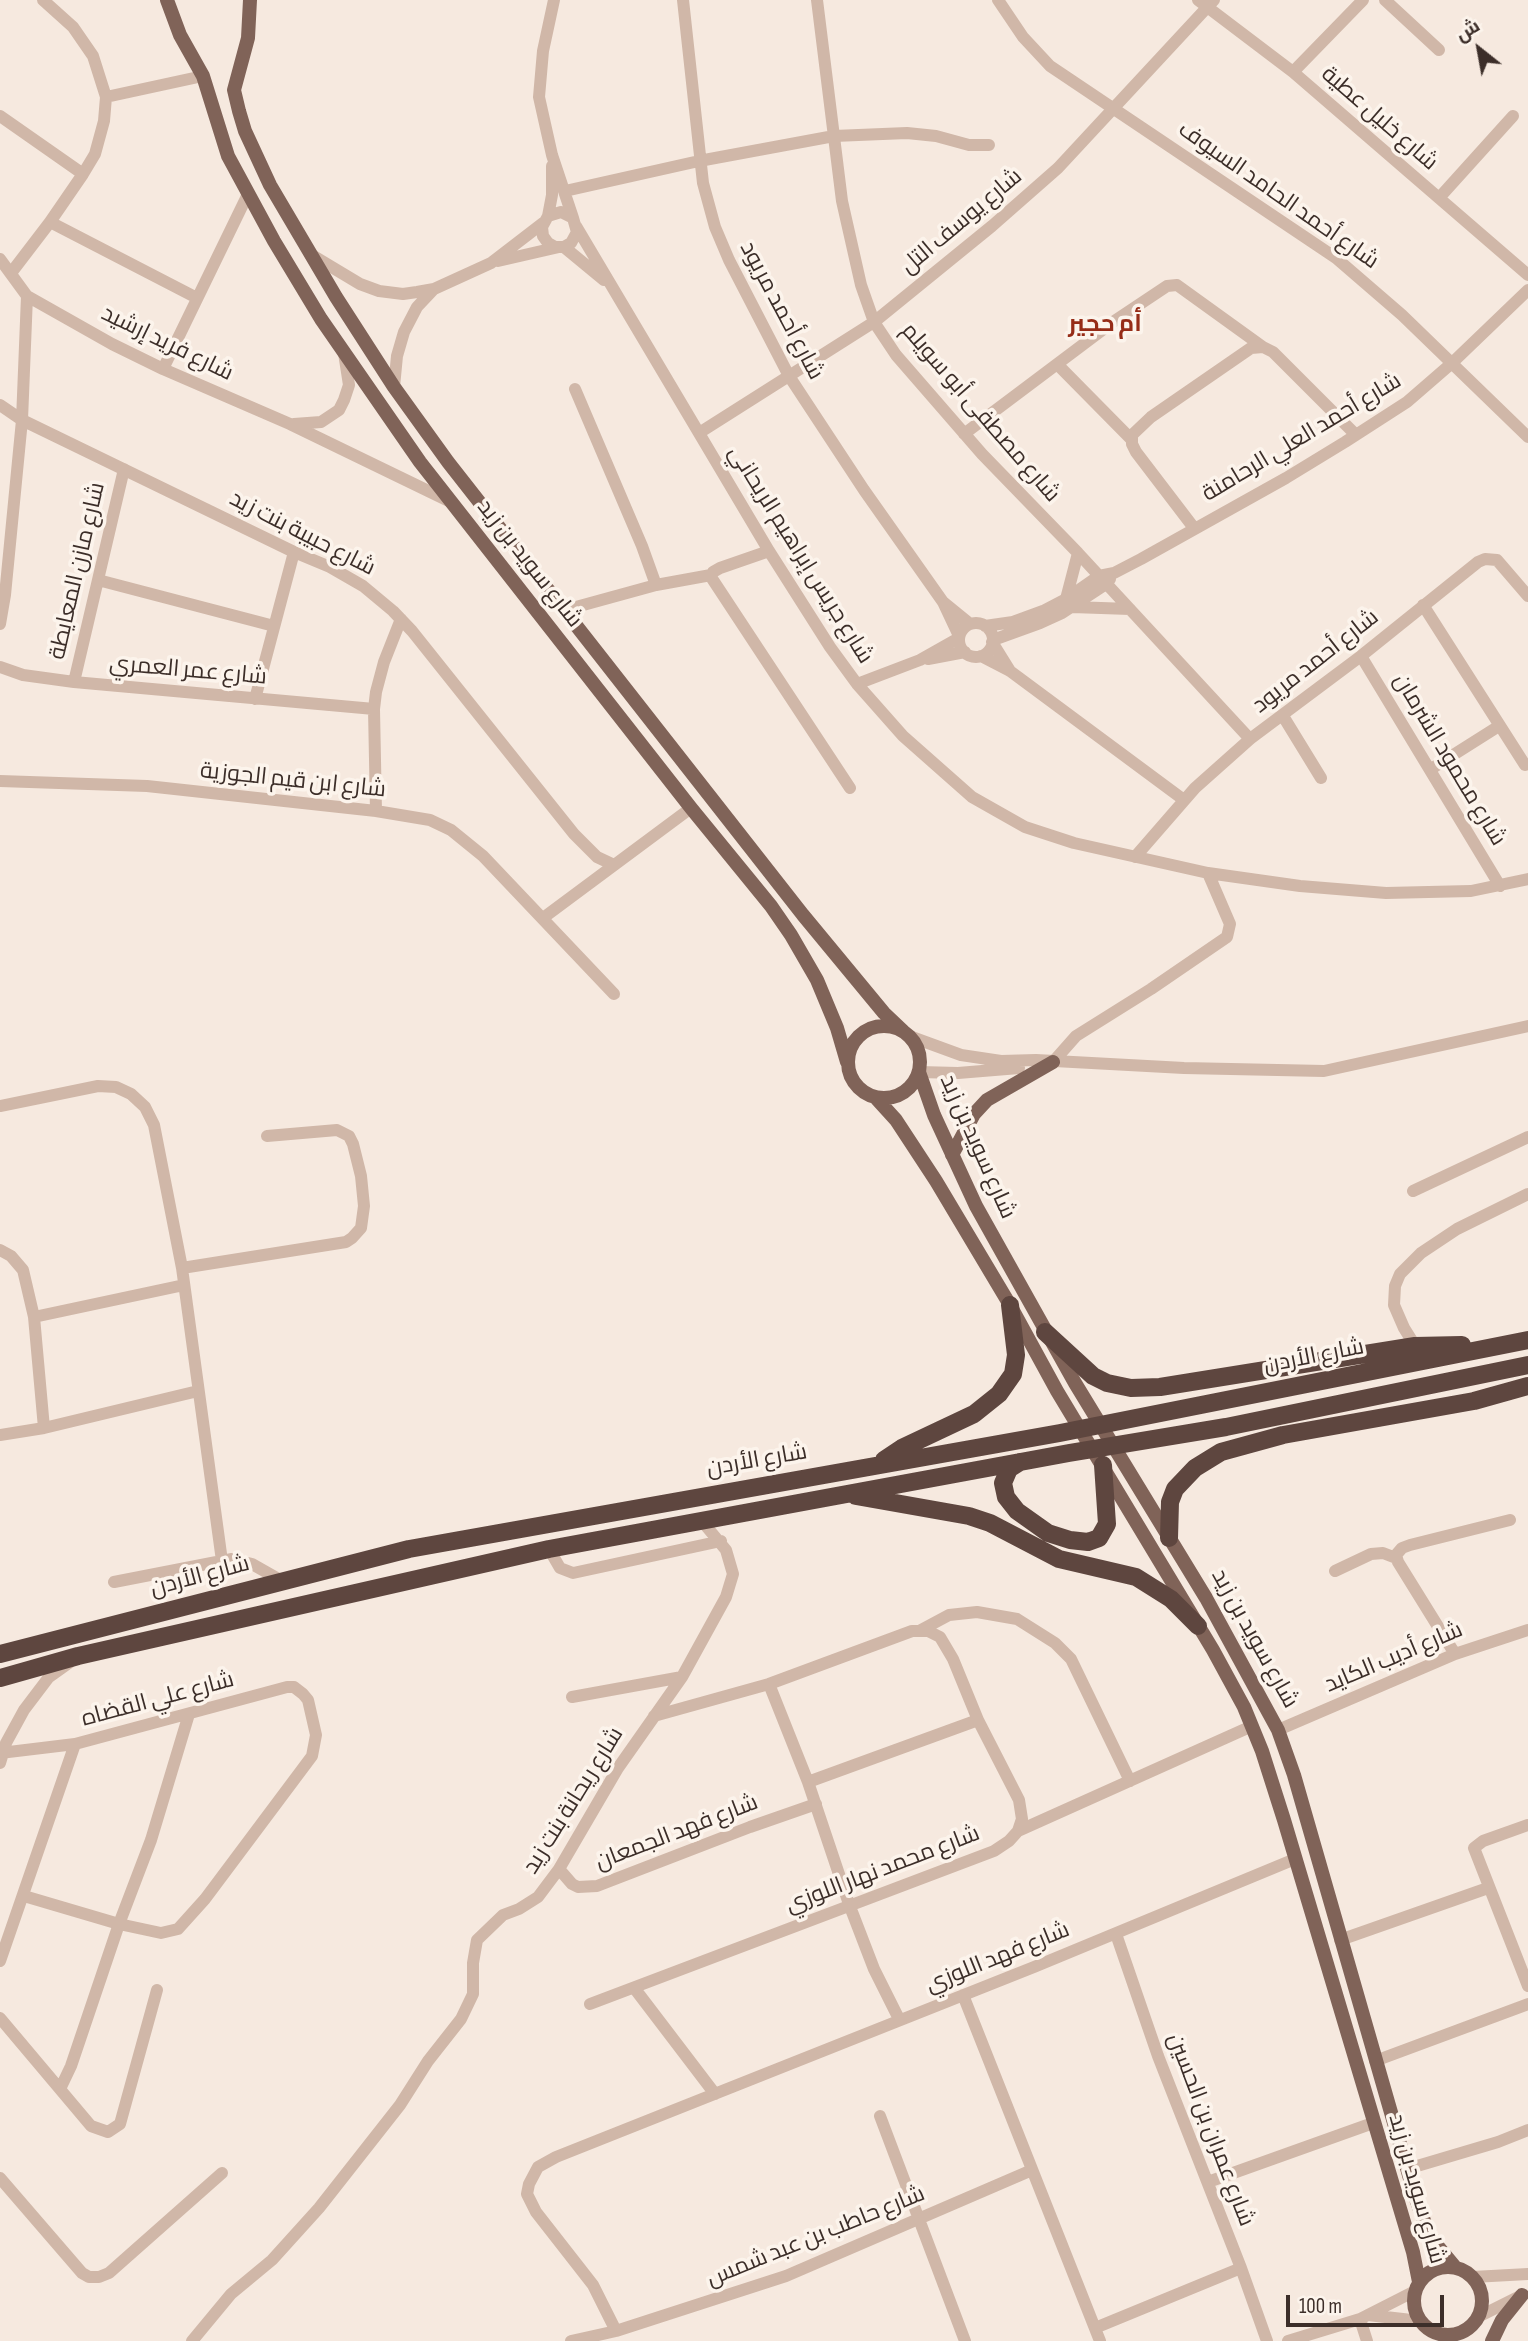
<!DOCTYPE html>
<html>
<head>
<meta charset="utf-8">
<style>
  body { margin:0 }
  #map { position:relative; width:1528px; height:2341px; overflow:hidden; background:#f6e9df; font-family:"Sofia Sans Condensed",Cairo,sans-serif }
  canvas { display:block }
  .north { position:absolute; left:1444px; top:14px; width:70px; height:70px; -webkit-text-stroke:5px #fcf4ec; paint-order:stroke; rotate:329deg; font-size:19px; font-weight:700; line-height:28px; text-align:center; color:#3c2e29 }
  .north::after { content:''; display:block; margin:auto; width:24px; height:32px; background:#3c2e29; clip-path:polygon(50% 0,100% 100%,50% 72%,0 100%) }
  .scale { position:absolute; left:1286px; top:2295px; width:158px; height:32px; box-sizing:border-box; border:4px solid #3c2e29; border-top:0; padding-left:9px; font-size:21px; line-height:24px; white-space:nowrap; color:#3c2e29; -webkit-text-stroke:5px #fcf4ec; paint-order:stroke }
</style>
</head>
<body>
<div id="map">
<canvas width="1528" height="2341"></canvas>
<div class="north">ش</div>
<div class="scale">100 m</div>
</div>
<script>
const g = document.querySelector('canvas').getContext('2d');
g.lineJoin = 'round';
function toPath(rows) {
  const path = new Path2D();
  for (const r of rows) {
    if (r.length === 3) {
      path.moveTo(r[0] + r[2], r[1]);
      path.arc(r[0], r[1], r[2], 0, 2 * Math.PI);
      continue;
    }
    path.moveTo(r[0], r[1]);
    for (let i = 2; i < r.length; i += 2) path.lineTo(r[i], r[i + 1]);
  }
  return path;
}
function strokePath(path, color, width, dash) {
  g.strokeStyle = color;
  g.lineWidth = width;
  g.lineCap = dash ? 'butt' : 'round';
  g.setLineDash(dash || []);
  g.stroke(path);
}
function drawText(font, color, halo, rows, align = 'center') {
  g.font = font + ' "Sofia Sans Condensed",Cairo,sans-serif';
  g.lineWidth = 7;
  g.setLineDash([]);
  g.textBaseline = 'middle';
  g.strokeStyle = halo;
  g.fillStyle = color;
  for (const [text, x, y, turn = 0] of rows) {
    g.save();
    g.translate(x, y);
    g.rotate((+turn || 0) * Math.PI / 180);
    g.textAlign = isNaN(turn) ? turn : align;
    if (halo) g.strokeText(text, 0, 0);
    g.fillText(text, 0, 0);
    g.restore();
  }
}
const minor = toPath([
  [554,0,543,51,539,97,552,155,573,218],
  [683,0,703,183,715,227,729,260,789,376,864,490,943,602,959,636],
  [817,0,842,201,861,285,874,322,896,355,982,454,1078,553,1250,739],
  [998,0,1023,37,1050,66,1336,258,1402,315,1528,437],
  [1198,0,1293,72,1528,275],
  [1385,0,1439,50],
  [1293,72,1363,0],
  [106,97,203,76],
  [0,116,83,174],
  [565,191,699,161,834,136,907,133,936,136,969,145,989,145],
  [1439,198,1513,116],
  [548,216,561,212,573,218,577,232,571,243,564,247,555,247,548,243,543,236,542,227,548,216,552,195,552,166],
  [50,222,197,298],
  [576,226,769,551,830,647,857,684,903,736,972,797,1025,827,1074,843,1208,873,1300,886,1386,893,1471,891,1528,879],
  [564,247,604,280],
  [310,254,360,284,379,291,403,294,417,292,434,289,491,263,543,223],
  [0,259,27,296,112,344,163,369,290,424,451,502],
  [498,261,559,247],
  [11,273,50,222,83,174,95,154,104,121,106,97,93,56,73,27,43,0],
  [1057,364,1131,439],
  [163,369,248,194],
  [394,387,397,356,404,332,417,307,434,289],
  [575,389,642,546,656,585,711,575],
  [0,405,22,420,294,552,330,567,363,586,393,611,412,631,574,834,597,857,614,865],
  [294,424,321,422,339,410,344,400,349,385,344,353],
  [699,433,874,322,992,226,1058,168,1214,0],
  [964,434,1113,322,1167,286,1177,285,1263,347],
  [1194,528,1136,452,1132,444,1132,435,1151,417,1251,348,1263,347,1273,352,1356,435],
  [769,551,720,568,713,572,711,577,850,788],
  [98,580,274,626],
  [1066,599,1078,553],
  [943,602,970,624],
  [1423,605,1525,765],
  [1072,607,1130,609],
  [565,610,656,585],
  [976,640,17],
  [0,624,5,595,22,420,27,296],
  [985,626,1013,622,1043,611,1066,599,1099,576,1114,573,1141,559,1286,478,1345,442,1407,402,1452,363,1528,290],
  [993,640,1040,623,1062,613,1106,584,1110,579],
  [992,642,1010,671],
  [981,656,1010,671,1184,800],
  [1361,656,1500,886],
  [928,659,965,652],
  [0,667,23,675,74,682,374,709],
  [74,682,124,469],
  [857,684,920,660,959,638],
  [255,699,294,552],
  [1283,716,1321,778],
  [1431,769,1499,726],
  [0,781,147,786,376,811,430,820,451,830,483,856,614,994],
  [376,811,374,709,376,692,384,662,401,619],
  [1135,857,1195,788,1250,739,1361,656,1478,562,1485,559,1497,560,1528,596],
  [543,918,691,808],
  [909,1036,961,1055,1001,1061,1036,1060,1184,1068,1324,1071,1528,1026],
  [1048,1062,1053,1062,1076,1036,1151,989,1227,937,1230,924,1208,873],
  [919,1072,958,1073,1019,1068],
  [0,1106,98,1086,116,1087,131,1094,145,1107,154,1125,182,1268,222,1561],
  [1413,1191,1528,1137],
  [0,1250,11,1256,23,1270,34,1317,44,1428],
  [182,1268,346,1242,352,1238,361,1228,364,1206,361,1176,353,1144,349,1136,337,1130,267,1136],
  [34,1317,184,1285],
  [1419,1352,1404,1328,1394,1305,1395,1286,1400,1274,1421,1253,1457,1229,1528,1194],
  [0,1435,44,1428,198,1391],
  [549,1549,560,1568,573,1573,721,1541],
  [1335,1571,1371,1554,1383,1553,1396,1558],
  [114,1582,232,1559,252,1564,282,1581],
  [921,1630,949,1615,977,1612,1017,1619,1055,1643,1071,1659,1130,1781],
  [1455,1654,1398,1562,1396,1555,1402,1548,1410,1545,1510,1520],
  [769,1684,808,1782,849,1904,874,1969,899,2019],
  [572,1697,682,1677],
  [1278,1730,1455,1654,1528,1630],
  [0,1753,75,1744],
  [0,1763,6,1743,24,1710,49,1677,70,1662],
  [808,1782,978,1720],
  [1528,1825,1483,1841,1474,1848,1528,1986],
  [1018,1831,1252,1726],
  [559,1869,572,1884,578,1887,597,1886,750,1827,816,1804],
  [1116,1934,1158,2056,1241,2268,1267,2341],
  [1340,1940,1488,1888],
  [0,1961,75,1744,287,1687,294,1687,303,1694,308,1700,316,1735,312,1756,205,1899,178,1929,161,1933,119,1924,24,1896],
  [635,1989,715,2094],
  [963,1995,1100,2341],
  [590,2004,994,1851,1009,1841,1018,1831,1022,1819,1019,1800,978,1720,953,1659,940,1637,928,1631,912,1631,769,1684,654,1716],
  [0,2018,91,2126,108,2132,120,2124,157,1990],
  [1375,2061,1528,2004],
  [61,2087,71,2066,119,1924,151,1840,189,1714],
  [880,2116,965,2341],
  [1407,2169,1498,2142,1528,2130],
  [0,2178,82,2273,89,2277,99,2277,109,2273,222,2173],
  [1208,2182,1373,2123],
  [1473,2277,1528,2274],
  [1368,2315,1420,2321],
  [1480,2316,1520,2296],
  [1360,2319,1367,2341],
  [1095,2328,1241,2268],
  [616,2331,593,2285,536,2212,527,2194,529,2184,538,2167,556,2157,1034,1967,1295,1859],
  [192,2341,231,2294,272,2260,319,2208,400,2105,428,2061,461,2019,473,1994,473,1963,477,1940,503,1915,519,1909,538,1897,559,1869,618,1768,682,1677,726,1597,733,1574,726,1550,701,1520],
  [571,2341,616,2331,786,2276,1032,2170],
  [1288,2341,1360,2319,1415,2291]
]);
const major = toPath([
  [167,0,180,35,203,76,228,156,274,241,321,319,420,462,691,808,771,906,791,935,817,980,837,1028,847,1062],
  [250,0,248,38,234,90,239,111,245,131,270,185,336,297,394,387,448,462,803,915,884,1013,903,1031],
  [884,1062,36],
  [919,1072,934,1115,976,1206,1075,1383,1206,1598,1278,1730,1294,1775,1415,2196,1427,2229,1435,2243,1455,2267],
  [876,1098,896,1120,936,1181,1010,1305,1057,1391,1213,1650,1244,1707,1262,1751,1284,1820,1413,2252,1419,2282],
  [952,1155,974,1114,987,1100,1053,1062],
  [1448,2301,34],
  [1492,2341,1502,2320,1522,2295]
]);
const highway = toPath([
  [1045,1332,1093,1376,1107,1383,1131,1388,1160,1387,1415,1346,1462,1345],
  [884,1460,902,1448,974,1414,999,1394,1013,1374,1016,1355,1010,1305],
  [1020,1462,1009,1469,1003,1483,1006,1497,1017,1511,1048,1533,1070,1540,1088,1542,1099,1538,1107,1524,1103,1465],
  [856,1496,969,1516,990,1523,1059,1559,1136,1577,1171,1599,1198,1626],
  [1169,1538,1170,1502,1175,1489,1195,1468,1221,1452,1283,1435,1474,1401,1528,1386],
  [0,1654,409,1549,1060,1433,1528,1340],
  [0,1678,78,1656,549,1549,1069,1453,1226,1427,1528,1365]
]);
const streetNames = [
  ["شارع خليل عطية",1379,119,41],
  ["شارع أحمد الحامد السيوف",1278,196,35],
  ["شارع يوسف التل",962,222,-40],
  ["شارع أحمد مريود",781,311,62],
  ["شارع فريد إرشيد",167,344,26],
  ["شارع مصطفى أبو سويلم",980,413,49],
  ["شارع أحمد العلي الرحامنة",1302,438,-31],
  ["شارع حبيبة بنت زيد",302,534,27],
  ["شارع جريس إبراهيم الريحاني",800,555,58],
  ["شارع سويد بن زيد",529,564,52],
  ["شارع مازن المعايطة",78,571,-77],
  ["شارع أحمد مريود",1316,662,-38],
  ["شارع عمر العمري",188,671,5],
  ["شارع محمود الشرمان",1449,760,59],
  ["شارع ابن قيم الجوزية",293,781,6],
  ["شارع سويد بن زيد",977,1147,66],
  ["شارع الأردن",1314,1357,-11],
  ["شارع الأردن",757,1461,-10],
  ["شارع الأردن",200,1577,-15],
  ["شارع سويد بن زيد",1254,1639,61],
  ["شارع أديب الكايد",1394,1658,-23],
  ["شارع علي القضاه",158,1700,-15],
  ["شارع ريحانة بنت زيد",574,1801,-58],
  ["شارع فهد الجمعان",677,1833,-21],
  ["شارع محمد نهار اللوزي",883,1870,-21],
  ["شارع فهد اللوزي",998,1958,-22],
  ["شارع عمران بن الحسين",1210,2130,69],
  ["شارع سويد بن زيد",1416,2189,74],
  ["شارع حاطب بن عبد شمس",816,2237,-22]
];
const neighbourhoodNames = [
  ["أم حجير",1105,325]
];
strokePath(minor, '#d0b7a8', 12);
strokePath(major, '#806358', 14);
strokePath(highway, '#5e463f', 18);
drawText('23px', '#3c2e29', '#fcf4ec', streetNames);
drawText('bold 24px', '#962c17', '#fcf4ec', neighbourhoodNames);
</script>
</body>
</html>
